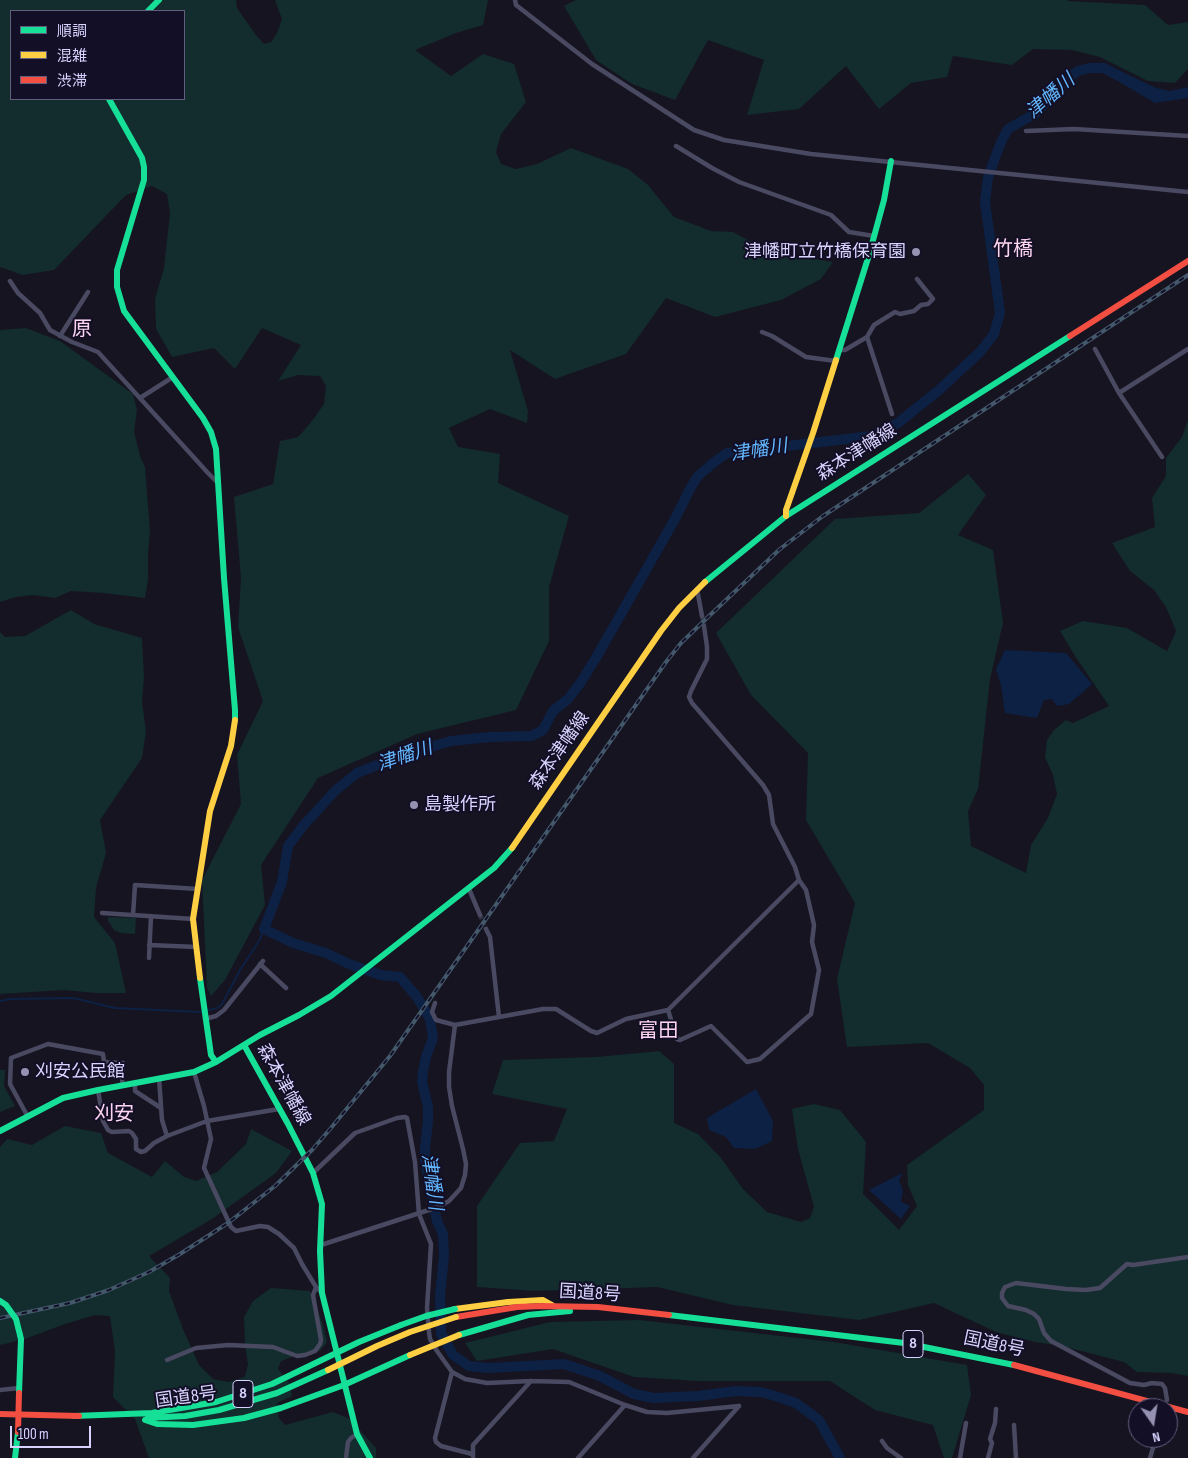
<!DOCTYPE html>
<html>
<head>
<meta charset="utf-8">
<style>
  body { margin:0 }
  #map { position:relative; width:1188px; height:1458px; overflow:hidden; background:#161421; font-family:"Sofia Sans Condensed","Noto Sans JP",sans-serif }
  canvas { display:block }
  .legend { position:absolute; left:10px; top:10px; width:175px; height:90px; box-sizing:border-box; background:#130f26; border:1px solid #625e7d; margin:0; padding:6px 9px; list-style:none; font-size:15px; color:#d9d4ff }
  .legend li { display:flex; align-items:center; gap:10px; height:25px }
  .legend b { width:25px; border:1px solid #625e7d }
  .north { position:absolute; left:1128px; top:1398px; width:50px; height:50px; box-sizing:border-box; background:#130f26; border:1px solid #625e7d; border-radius:50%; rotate:167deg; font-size:14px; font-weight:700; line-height:20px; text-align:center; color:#d9d4ff }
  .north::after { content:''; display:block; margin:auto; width:18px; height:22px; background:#9591b1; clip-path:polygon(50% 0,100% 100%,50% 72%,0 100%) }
  .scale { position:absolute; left:10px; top:1426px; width:81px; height:22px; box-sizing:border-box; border:2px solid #d9d4ff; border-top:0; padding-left:6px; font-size:15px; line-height:18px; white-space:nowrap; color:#d9d4ff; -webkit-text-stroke:4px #130f26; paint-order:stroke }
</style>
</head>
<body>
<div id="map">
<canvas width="1188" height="1458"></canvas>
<ul class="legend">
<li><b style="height:6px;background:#16e098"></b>順調</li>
<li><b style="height:6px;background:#ffcf43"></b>混雑</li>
<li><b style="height:6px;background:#f24e42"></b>渋滞</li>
</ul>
<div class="north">N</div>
<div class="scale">100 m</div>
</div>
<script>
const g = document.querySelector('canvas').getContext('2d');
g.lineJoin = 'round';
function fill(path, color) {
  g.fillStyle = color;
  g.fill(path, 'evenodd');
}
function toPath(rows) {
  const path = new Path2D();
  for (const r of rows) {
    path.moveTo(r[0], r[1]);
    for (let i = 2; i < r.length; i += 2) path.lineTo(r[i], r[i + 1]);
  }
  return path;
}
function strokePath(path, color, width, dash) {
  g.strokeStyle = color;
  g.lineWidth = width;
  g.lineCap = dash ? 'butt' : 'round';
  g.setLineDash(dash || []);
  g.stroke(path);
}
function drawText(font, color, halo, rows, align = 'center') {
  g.font = font + ' "Sofia Sans Condensed","Noto Sans JP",sans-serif';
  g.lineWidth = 4;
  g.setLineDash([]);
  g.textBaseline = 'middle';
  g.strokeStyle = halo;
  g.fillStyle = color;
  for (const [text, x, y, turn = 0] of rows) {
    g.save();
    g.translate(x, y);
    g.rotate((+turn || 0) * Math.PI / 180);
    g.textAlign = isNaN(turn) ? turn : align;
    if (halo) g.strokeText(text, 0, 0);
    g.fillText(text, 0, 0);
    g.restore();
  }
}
const green = toPath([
  [0,0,236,0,237,8,256,35,264,44,271,42,277,33,282,19,275,0,488,0,483,25,456,33,415,50,451,76,483,54,514,64,526,102,501,134,496,152,501,164,516,169,537,164,571,148,628,169,648,185,674,217,711,231,733,232,766,250,833,262,821,279,781,300,715,317,666,298,626,354,555,379,510,350,528,411,527,423,490,409,449,428,458,447,500,454,498,483,569,516,549,587,549,641,516,710,417,734,318,778,261,865,265,905,225,980,211,996,207,988,202,880,241,804,237,755,263,701,238,627,241,578,234,497,273,484,280,441,298,437,312,421,324,404,326,386,320,376,298,375,278,381,301,345,262,328,235,369,214,348,172,357,156,329,155,299,164,268,170,213,167,194,152,186,126,195,54,270,23,275,0,267],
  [11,11,184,11,184,99,11,99],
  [576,0,1067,0,1068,1,1145,5,1168,25,1188,22,1188,69,1175,83,1148,81,1100,57,1072,50,1033,49,1012,65,953,56,947,77,911,83,879,109,846,66,799,109,747,115,764,60,708,40,675,100,632,84,596,60,564,6],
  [26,328,60,341,133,394,137,410,134,431,140,456,145,467,150,531,148,553,148,579,145,598,104,593,71,591,55,598,33,595,16,597,0,602,0,330],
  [1188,420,1188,1376,1172,1373,1137,1372,1124,1362,1062,1346,1035,1342,996,1332,934,1303,859,1320,733,1305,657,1287,535,1291,477,1287,477,1206,520,1143,554,1141,567,1109,492,1094,503,1060,597,1057,659,1051,674,1064,674,1123,698,1134,721,1158,743,1189,767,1212,801,1222,810,1218,814,1207,798,1149,792,1109,814,1104,840,1110,866,1142,863,1194,899,1230,917,1206,908,1185,907,1165,984,1110,984,1085,970,1068,928,1043,847,1047,837,979,855,903,806,820,808,753,751,695,716,633,835,519,919,513,968,474,986,495,958,535,993,550,1003,623,990,679,978,789,968,811,971,846,1026,873,1031,845,1048,818,1057,794,1053,775,1045,757,1047,740,1054,730,1066,720,1073,723,1109,706,1075,656,1060,631,1083,621,1127,628,1167,651,1176,631,1166,607,1154,590,1130,571,1112,543,1155,527,1152,498,1166,476,1166,458,1182,437],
  [71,610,94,624,142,638,144,677,142,702,146,731,142,758,100,820,106,853,96,888,94,917,115,943,126,993,96,993,64,990,0,994,0,632,5,637,25,636],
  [109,917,136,918,135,934,121,933,114,930,107,919],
  [0,1070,5,1070,4,1086,15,1106,0,1112],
  [65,1126,101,1133,108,1153,152,1177,165,1161,184,1177,196,1181,217,1172,246,1144,251,1129,292,1151,276,1173,212,1219,149,1256,170,1278,169,1291,183,1329,199,1365,213,1379,228,1382,245,1377,248,1364,245,1345,244,1317,253,1301,271,1288,310,1291,322,1322,327,1342,320,1351,297,1355,281,1361,278,1369,289,1382,292,1396,277,1403,279,1418,285,1425,333,1412,350,1419,376,1448,376,1458,149,1458,135,1419,113,1397,115,1352,110,1316,95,1315,65,1324,25,1339,0,1345,0,1147,7,1139,32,1145],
  [639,1320,834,1342,967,1365,971,1395,952,1458,944,1458,933,1425,875,1410,830,1381,698,1381,634,1377,553,1349,477,1361,465,1343,550,1322]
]);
const water = toPath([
  [1112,67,1156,88,1170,91,1188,87,1188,98,1155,103,1106,74],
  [1005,650,1066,653,1092,684,1069,704,1057,706,1052,699,1044,700,1037,718,1005,713,1001,685,996,669],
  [756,1089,773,1121,772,1141,755,1149,734,1148,726,1137,709,1130,707,1118],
  [902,1173,899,1181,903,1190,901,1202,910,1206,901,1219,869,1190]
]);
const stream = toPath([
  [0,1001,10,999,73,998,115,1008,200,1012,217,1008,222,1004,240,970,259,941,264,929]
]);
const river = toPath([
  [840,1458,819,1420,796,1403,772,1395,760,1392,736,1391,698,1396,654,1398,634,1394,600,1376,564,1364,488,1368,469,1366,453,1355,441,1333,440,1296,444,1256,443,1234,437,1221,425,1161,425,1148,428,1121,428,1107,422,1082,423,1072,426,1057,433,1038,430,1019,417,997,400,977,381,975,349,964,326,953,293,943,264,929,282,882,288,846,303,826,335,791,357,773,400,756,451,741,490,737,532,736,543,730,553,711,568,699,581,682,597,656,676,517,691,487,698,476,713,463,727,453,872,436,898,423,939,390,980,352,994,334,1000,313,985,202,988,177,1001,142,1008,129,1036,113,1071,76,1078,71,1089,68,1104,68,1119,76]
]);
const streetTunnel = toPath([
  [702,616,704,626],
  [480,915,486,929]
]);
const street = toPath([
  [515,0,516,5,592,64,694,130,724,140,811,154,1188,192],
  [1026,131,1074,129,1188,136],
  [676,146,712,168,739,182,831,215,849,232,874,236],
  [10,281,18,293,40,313,50,330,72,342,98,352,208,473,219,484],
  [762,332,772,336,806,357,836,361],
  [60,336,88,292],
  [867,337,892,414],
  [1095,349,1119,393,1162,457],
  [839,350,845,350,867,337,874,325,895,312,900,314,914,311,921,305,928,304,933,299,917,279],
  [1119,393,1188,349],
  [140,398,173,377],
  [697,589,702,616],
  [469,889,480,915],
  [102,913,193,919],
  [133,915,135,885,198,889],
  [486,929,490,937,499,1017],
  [149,945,197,947],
  [149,958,151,916],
  [260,964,286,988],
  [435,1003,432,1012,436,1020,455,1025],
  [668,1010,799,880],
  [205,1019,216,1016,224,1010,263,961],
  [194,1072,204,1106,211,1139,204,1168,231,1227,236,1231,260,1226,268,1227,279,1234,294,1248,302,1264,316,1287,321,1292],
  [159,1078,162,1120,167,1136],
  [135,1083,135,1091,161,1108],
  [98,1090,103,1121,108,1130,112,1132,129,1131,132,1133,136,1139,136,1149,141,1152,145,1151,154,1143,167,1136,207,1121,279,1109],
  [28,1117,10,1084,11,1058,48,1044,103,1054,104,1062,123,1063,122,1085],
  [313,1173,355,1133,397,1118,405,1117,407,1118,415,1162,419,1214,431,1244,427,1308,429,1332,430,1339,437,1351,452,1372,435,1438,436,1442,441,1446,472,1454],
  [321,1245,438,1207,449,1201,461,1188,465,1175,466,1164,463,1149,452,1106,449,1087,449,1072,455,1025,543,1009,556,1009,591,1031,597,1033,626,1019,668,1010,677,1039,680,1040,711,1026,747,1062,760,1059,811,1014,819,970,812,942,814,925,806,890,799,880,795,867,773,824,769,795,763,785,692,703,689,697,691,691,707,659,707,647,704,626],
  [167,1360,196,1348,228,1345,273,1347,297,1356,305,1355,315,1351,320,1344,321,1340,313,1295,316,1287],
  [452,1372,465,1379,487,1383,531,1381,569,1382,625,1405,647,1412,667,1413,739,1406],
  [0,1390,19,1388],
  [1167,1400,1165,1388,1162,1384,1152,1383,1144,1385,1130,1383,1051,1341,1044,1333,1039,1319,1034,1314,1026,1310,1008,1306,1002,1298,1002,1293,1005,1287,1016,1283,1066,1289,1086,1290,1100,1288,1127,1264,1133,1265,1188,1257],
  [1014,1425,1016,1458],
  [882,1441,887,1448,901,1458],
  [346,1458,348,1442,351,1438,357,1434],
  [473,1458,473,1445,531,1381],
  [578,1458,625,1405],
  [693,1458,739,1406],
  [960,1458,966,1423],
  [988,1458,992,1443,990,1439,995,1423,996,1409],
  [1150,1458,1156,1438]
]);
const fast = toPath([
  [148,11,159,0],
  [109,99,142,158,144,167,144,180,117,270,117,287,124,311,203,418,211,432,216,449,224,578,235,710,235,720],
  [836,360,869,255,884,200,891,161],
  [705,582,786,516,1070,336],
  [200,978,211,1055,216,1062],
  [244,1045,288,1124,313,1173,322,1204,320,1251,322,1293,357,1434,370,1458],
  [0,1131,63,1098,98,1090,194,1072,216,1062,260,1035,299,1015,331,996,494,868,512,848],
  [669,1315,904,1343,1014,1365],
  [459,1335,528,1315,570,1311],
  [19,1393,21,1339,20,1335],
  [74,1416,152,1413,216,1402,272,1384,359,1342,401,1325],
  [148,1418,185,1416,219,1410,277,1393,328,1370],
  [145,1420,157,1424,193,1425,244,1418,281,1408,344,1385,410,1355],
  [15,1458,18,1432]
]);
const slow = toPath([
  [786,516,786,510,813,433,836,360],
  [512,848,661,631,679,608,705,582],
  [200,978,193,919,210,811,231,746,235,720],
  [455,1309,508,1302,543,1300,552,1305]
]);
const jam = toPath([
  [1070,336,1188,261],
  [456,1317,517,1307,541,1306,598,1307,669,1315],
  [1014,1365,1188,1412],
  [0,1414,79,1416]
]);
const rail = toPath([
  [0,1318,70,1303,109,1290,149,1272,180,1254,228,1223,275,1186,312,1150,331,1128,390,1056,666,662,681,643,708,617,780,549,823,516,1188,275]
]);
const fastBridge = toPath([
  [0,1301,6,1305,16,1319,20,1335],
  [401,1325,426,1316,455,1309]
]);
const slowBridge = toPath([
  [410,1355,459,1335],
  [328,1370,377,1346,410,1332,456,1317]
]);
const jamBridge = toPath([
  [18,1432,19,1393]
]);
const markers = [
  [916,252,5,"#9591b1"],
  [414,805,5,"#9591b1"],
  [25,1072,5,"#9591b1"]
];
const shields = [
  [913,1344,20],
  [243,1394,20]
];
const shieldNames = [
  ["8",913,1344],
  ["8",243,1394]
];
const poiNames = [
  ["津幡町立竹橋保育園",906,252,"right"],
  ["島製作所",424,805],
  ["刈安公民館",35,1072]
];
const streetNames = [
  ["森本津幡線",857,453,-32],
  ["森本津幡線",560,751,-55],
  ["森本津幡線",283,1085,61],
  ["国道8号",590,1294,3],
  ["国道8号",994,1345,12],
  ["国道8号",186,1398,-8]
];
const waterNames = [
  ["津幡川",1051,97,-41],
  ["津幡川",759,451,-9],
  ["津幡川",405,757,-19],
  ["津幡川",431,1182,82]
];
const quarterNames = [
  ["竹橋",1013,250],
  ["原",82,330],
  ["富田",658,1032],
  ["刈安",114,1115]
];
fill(green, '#132c2d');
fill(water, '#0d2144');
strokePath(stream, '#0d2144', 2);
strokePath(river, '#0d2144', 10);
strokePath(streetTunnel, '#333142', 4.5, [4.5, 2]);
strokePath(street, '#4a4962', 4.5);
strokePath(fast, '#16e098', 6);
strokePath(slow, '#ffcf43', 6);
strokePath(jam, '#f24e42', 6);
strokePath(rail, '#43596b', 4);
strokePath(rail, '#130f26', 2, [5.5]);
strokePath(fastBridge, '#16e098', 6);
strokePath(slowBridge, '#ffcf43', 6);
strokePath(jamBridge, '#f24e42', 6);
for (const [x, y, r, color] of markers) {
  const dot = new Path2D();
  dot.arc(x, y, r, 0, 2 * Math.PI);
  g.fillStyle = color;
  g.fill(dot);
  strokePath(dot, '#130f26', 2);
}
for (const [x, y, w] of shields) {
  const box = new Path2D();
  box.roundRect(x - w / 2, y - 13.5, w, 27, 4);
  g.fillStyle = '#130f26';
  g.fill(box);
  strokePath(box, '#d9d4ff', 1);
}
drawText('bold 16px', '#d9d4ff', null, shieldNames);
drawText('18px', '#d9d4ff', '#130f26', poiNames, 'left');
drawText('18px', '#d9d4ff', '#130f26', streetNames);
drawText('italic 19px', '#62b6ff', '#130f26', waterNames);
drawText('20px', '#ffd6f0', '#130f26', quarterNames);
</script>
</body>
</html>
